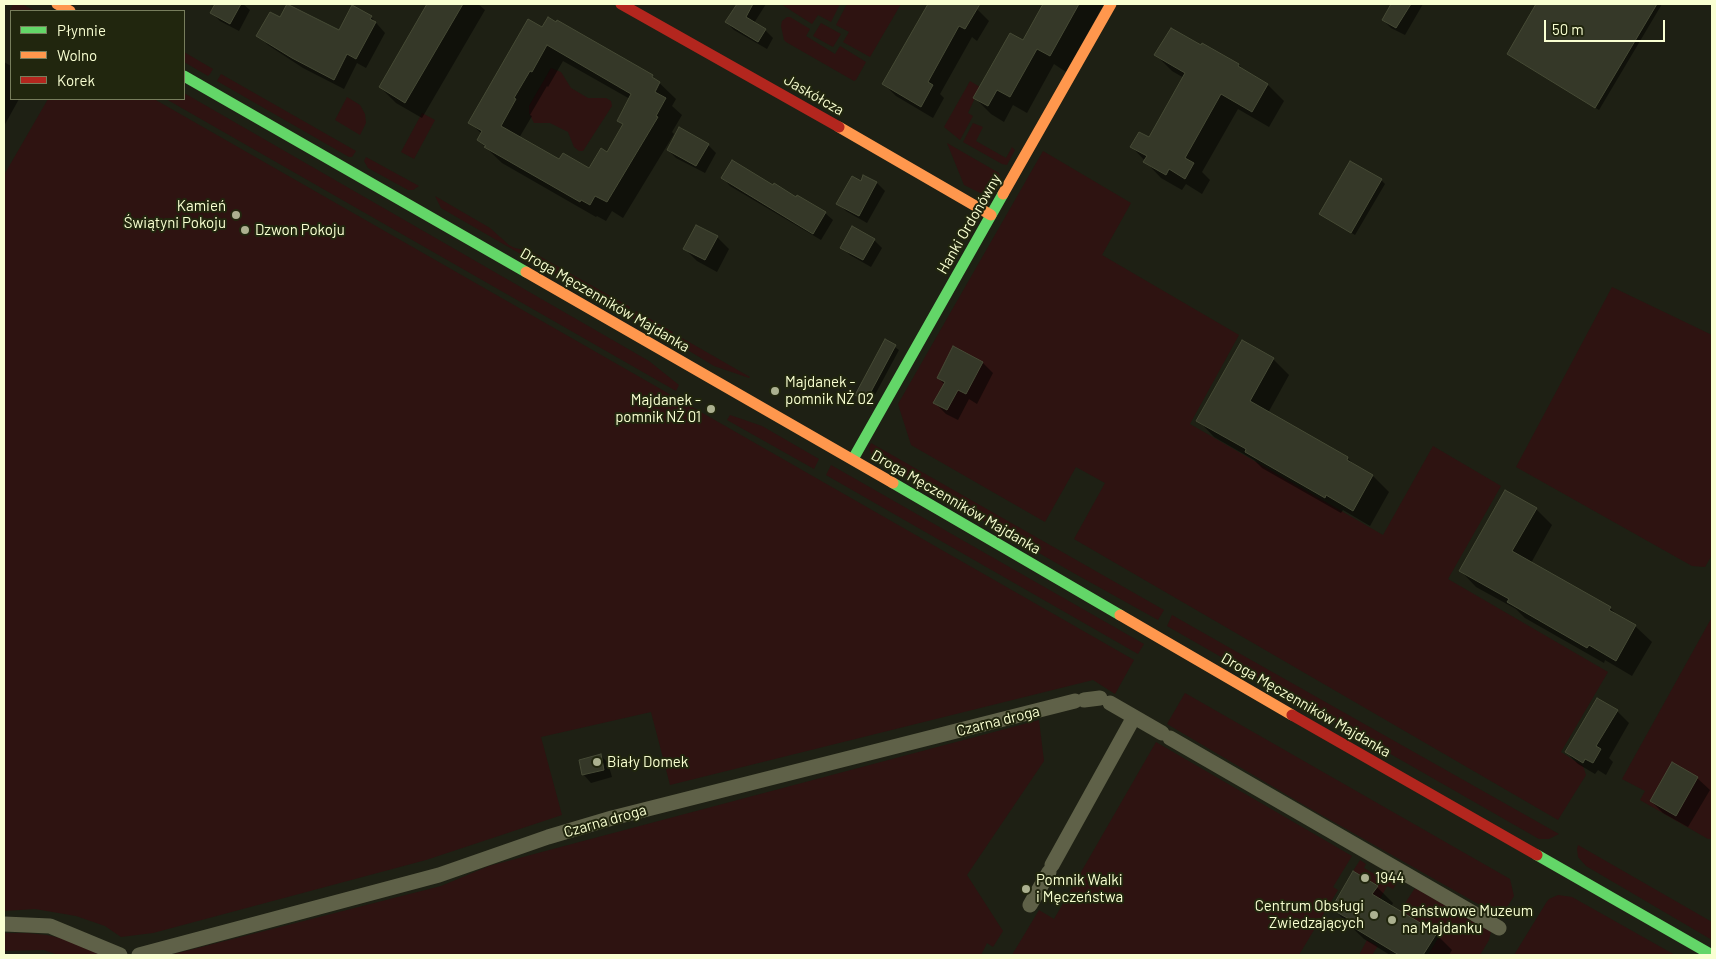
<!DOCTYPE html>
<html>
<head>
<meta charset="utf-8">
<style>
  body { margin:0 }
  #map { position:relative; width:1716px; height:959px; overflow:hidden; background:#1e2014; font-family:Barlow,sans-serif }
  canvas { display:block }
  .frame { position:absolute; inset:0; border:5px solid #f9ffd2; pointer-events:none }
  .legend { position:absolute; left:10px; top:10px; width:175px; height:90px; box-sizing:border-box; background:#21260e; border:1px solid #777d5c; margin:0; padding:6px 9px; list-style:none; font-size:15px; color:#f9ffd2 }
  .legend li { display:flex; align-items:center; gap:10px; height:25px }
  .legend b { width:25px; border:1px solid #777d5c }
  .scale { position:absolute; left:1544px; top:20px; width:121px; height:22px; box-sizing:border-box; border:2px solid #f9ffd2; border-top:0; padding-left:6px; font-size:15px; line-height:18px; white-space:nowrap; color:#f9ffd2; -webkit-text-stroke:4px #21260e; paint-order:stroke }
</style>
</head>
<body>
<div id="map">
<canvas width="1716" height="959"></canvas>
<div class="frame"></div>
<ul class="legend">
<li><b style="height:6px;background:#63d668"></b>Płynnie</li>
<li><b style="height:6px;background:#ff974d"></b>Wolno</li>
<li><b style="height:6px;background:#b3261e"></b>Korek</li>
</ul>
<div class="scale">50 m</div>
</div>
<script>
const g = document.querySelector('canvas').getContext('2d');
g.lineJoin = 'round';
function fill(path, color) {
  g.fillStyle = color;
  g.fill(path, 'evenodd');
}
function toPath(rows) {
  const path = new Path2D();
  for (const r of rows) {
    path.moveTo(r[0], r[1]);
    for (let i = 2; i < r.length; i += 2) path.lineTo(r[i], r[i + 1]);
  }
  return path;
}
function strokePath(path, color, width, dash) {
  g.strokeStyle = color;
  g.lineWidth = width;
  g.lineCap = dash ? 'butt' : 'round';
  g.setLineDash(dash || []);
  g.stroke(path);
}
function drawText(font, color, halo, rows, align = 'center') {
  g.font = font + ' Barlow,sans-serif';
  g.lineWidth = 4;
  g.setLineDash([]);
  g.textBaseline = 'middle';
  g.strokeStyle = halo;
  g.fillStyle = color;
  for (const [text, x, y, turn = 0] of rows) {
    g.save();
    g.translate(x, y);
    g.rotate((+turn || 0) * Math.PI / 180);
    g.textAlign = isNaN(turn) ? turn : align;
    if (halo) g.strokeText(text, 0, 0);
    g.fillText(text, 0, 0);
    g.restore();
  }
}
const green = toPath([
  [13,4,22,4,35,11,13,11,10,10],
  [781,4,840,4,831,22,818,15,812,24],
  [847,4,901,4,870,57,843,42,849,32,836,25],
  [787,17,790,17,810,29,806,36,835,54,840,46,866,62,856,80,854,81,786,42,784,40,781,26,782,21],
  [821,23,841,34,833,47,813,36],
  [184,52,213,69,210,74,208,76,184,62],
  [551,68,561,72,571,88,588,98,606,98,611,101,612,106,583,151,579,151,574,147,568,132,550,123,534,123,529,113,529,106],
  [221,74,356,151,352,157,349,157,217,81],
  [970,81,980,87,968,113,973,116,960,140,944,127],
  [184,93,649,361,679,385,676,391,166,99,184,99],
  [347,97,360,105,365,114,366,123,360,135,335,120],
  [48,99,154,99,1134,660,1115,694,1093,680,670,785,651,712,541,737,562,815,426,860,153,933,121,937,105,926,76,916,35,909,4,911,4,175],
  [422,113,435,120,414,159,401,152],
  [973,123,983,127,976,141,1006,158,1012,147,1015,150,1007,165,1002,164,963,142],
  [947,143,999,173,1000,176,992,190,980,193,964,185],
  [1043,151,1131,203,1102,255,1239,335,1190,424,1383,535,1433,446,1501,486,1448,579,1608,672,1561,752,1583,766,1586,775,1558,820,1074,539,1105,483,1076,467,1045,522,911,445,898,404],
  [366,157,419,186,413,190,408,190,368,168,364,161],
  [435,196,490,228,509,245,515,248,532,252,630,307,626,315,441,208],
  [1612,287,1712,335,1712,555,1705,567,1692,566,1516,467],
  [636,311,673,332,670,338,667,338,632,318],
  [682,338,750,377,749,378,714,366,681,346,679,342],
  [730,415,762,426,819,459,814,469,727,420],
  [871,443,1164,610,1158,620,1070,571,872,456,869,448],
  [831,465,1144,644,1138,654,826,475],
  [1172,615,1244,656,1559,834,1549,839,1539,839,1167,626],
  [1712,617,1712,839,1708,839,1640,800,1645,791,1622,779],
  [1185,693,1510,879,1514,896,1501,917,1304,805,1167,724],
  [1039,720,1044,761,967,875,1003,931,993,947,987,943,981,955,170,955,441,886,489,866],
  [1156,742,1352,856,1333,887,1338,890,1299,955,1012,955,1039,910,1054,919],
  [1578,845,1712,922,1712,940,1586,866,1578,857,1577,849],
  [1360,860,1366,864,1364,868,1380,877,1383,872,1398,881,1393,889,1387,886,1380,899,1372,894,1377,885,1353,871],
  [1415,888,1491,932,1489,940,1480,955,1428,955,1440,935,1400,911],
  [1558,895,1572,897,1675,955,1514,955,1546,903,1549,899],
  [4,933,26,933,47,935,72,941,101,955,58,955,44,950,4,951],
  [1367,940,1378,946,1372,955,1359,955]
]);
const shadow = toPath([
  [217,4,243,4,250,10,239,31,220,21,212,13],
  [429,4,478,4,485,10,422,118,396,103,380,87],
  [733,4,766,4,754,23,765,30,773,38,767,49,734,30,726,22,736,5],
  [929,4,968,4,977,9,989,21,977,41,972,37,940,94,944,98,933,118,896,96,884,84],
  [1045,4,1104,4,1066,72,1054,64,1027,113,1013,105,1004,122,991,114,975,98,1024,41],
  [1393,4,1423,4,1405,35,1391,28,1383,20],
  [1538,4,1662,4,1599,110,1508,54],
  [371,17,385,33,366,68,357,63,344,89,303,68,268,45,258,35,281,19,339,32],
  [542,28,652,76,676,99,672,106,682,115,672,132,674,134,623,218,612,211,606,221,597,216,596,217,502,163,478,140,482,134,470,123],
  [563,61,630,99,618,120,624,126,608,153,589,170,559,161,519,138,532,116,530,115,547,86,548,87],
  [1203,44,1239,65,1246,73,1268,85,1284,101,1269,127,1238,109,1202,172,1210,180,1202,194,1186,184,1182,190,1161,178,1132,147,1149,139,1184,78,1172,71,1156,55,1202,47],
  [4,62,11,66,11,99,19,99,4,126],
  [708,145,716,153,705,173,676,158,668,150],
  [864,177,877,183,885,191,867,223,846,211,838,203,861,182],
  [723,178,797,199,825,213,833,220,821,240,730,186],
  [1381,180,1385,184,1355,235,1321,214],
  [717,237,729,249,717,272,697,261,685,249],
  [874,240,882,248,871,267,850,255,842,247],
  [886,341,899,350,870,404,857,395],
  [1273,359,1289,375,1268,413,1347,458,1356,466,1373,476,1389,492,1370,526,1343,510,1341,513,1262,468,1254,460,1214,437,1198,420],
  [983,363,993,373,977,404,969,399,958,420,946,414,935,403,945,385,938,378],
  [1536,509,1552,525,1531,563,1610,608,1618,616,1635,626,1652,642,1632,676,1605,660,1604,663,1525,618,1516,609,1476,587,1460,570],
  [1617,711,1629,723,1609,758,1613,762,1606,775,1598,770,1595,774,1578,764,1566,752],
  [600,755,608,763,612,777,591,783,584,775,580,761],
  [1672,764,1697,778,1710,790,1688,827,1663,813,1651,801],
  [1377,887,1393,903,1391,907,1436,934,1452,950,1449,955,1390,955,1364,939,1332,908]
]);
const building = toPath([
  [215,4,241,4,230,24,210,13,215,4],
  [287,4,339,30,352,5,372,16,370,19,376,22,356,59,347,54,334,80,292,58,256,36,270,12,280,17,287,4],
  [427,4,463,4,405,103,379,87,427,4],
  [737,4,753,4,746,17,766,29,758,42,725,22,737,4],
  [928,4,980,4,965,29,959,26,928,82,933,85,921,107,882,84,928,4],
  [1043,4,1079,4,1050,56,1037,49,1010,97,997,90,988,106,973,98,1010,33,1023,40,1043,4],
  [1391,4,1411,4,1396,28,1382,20,1391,4],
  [1536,4,1657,4,1595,108,1507,54,1536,4],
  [548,17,556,22,557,20,653,75,652,77,660,82,655,92,666,98,656,116,658,117,607,202,595,196,590,205,581,200,580,202,484,147,486,146,477,140,482,131,468,123,528,19,542,27,548,17],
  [547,45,631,94,617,121,623,124,607,152,601,148,589,168,563,153,559,159,501,126,516,99,514,98,530,71,532,72,547,45],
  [1171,28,1201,45,1202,43,1239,64,1238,66,1268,84,1252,112,1221,94,1185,158,1194,163,1185,179,1169,169,1166,175,1143,162,1147,156,1130,147,1139,132,1149,137,1185,73,1154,55,1171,28],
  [679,127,709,144,696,166,667,150,679,127],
  [732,160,773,185,774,183,796,197,797,195,826,212,813,234,721,178,732,160],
  [1350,161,1382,179,1351,233,1319,214,1350,161],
  [863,175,877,182,859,216,836,204,852,176,861,181,863,175],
  [696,225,718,236,705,260,683,249,696,225],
  [852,226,875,239,863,260,840,248,852,226],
  [885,339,896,345,866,401,855,395,885,339],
  [1242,340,1274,358,1250,401,1348,457,1347,460,1373,475,1353,511,1326,495,1325,498,1245,452,1246,449,1196,421,1242,340],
  [953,346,983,362,966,394,958,390,947,410,933,403,945,382,937,378,953,346],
  [1505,490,1537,508,1512,551,1611,607,1609,610,1636,625,1616,661,1589,645,1587,648,1507,602,1509,599,1459,571,1505,490],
  [1597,698,1618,710,1596,746,1601,749,1593,763,1585,759,1583,763,1565,752,1597,698],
  [601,754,604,770,582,775,579,760,601,754],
  [1672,762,1698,777,1676,816,1650,801,1672,762],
  [1353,871,1378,886,1372,894,1437,933,1423,955,1399,955,1346,923,1349,919,1331,909,1353,871]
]);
const street = toPath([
  [1084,700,1100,698],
  [1110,703,1162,733],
  [1170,738,1499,928],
  [1052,865,1134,717],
  [1030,905,1049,872],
  [4,924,50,926,120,955],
  [139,955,439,875,548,837,612,818,1075,701]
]);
const fast = toPath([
  [184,76,526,272],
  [853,459,1003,194],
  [893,483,1120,615],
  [1537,855,1712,955]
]);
const slow = toPath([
  [57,4,70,11],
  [839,127,991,215],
  [1003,194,1111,4],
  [526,272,893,483],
  [1120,615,1292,715]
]);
const jam = toPath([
  [621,4,839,127],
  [1292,715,1537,855]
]);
const markers = [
  [236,215,5,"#acb190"],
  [245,230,5,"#acb190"],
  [775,391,5,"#acb190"],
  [711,409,5,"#acb190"],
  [597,762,5,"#acb190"],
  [1365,878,5,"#acb190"],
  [1026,889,5,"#acb190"],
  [1374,915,5,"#acb190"],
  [1392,920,5,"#acb190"]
];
const streetNames = [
  ["Jaskółcza",814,95,30],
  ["Hanki Ordonówny",969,224,-60],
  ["Droga Męczenników Majdanka",605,300,30],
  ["Droga Męczenników Majdanka",956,502,30],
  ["Droga Męczenników Majdanka",1306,705,30],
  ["Czarna droga",998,721,-14],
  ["Czarna droga",605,821,-16]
];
const poiNames = [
  ["Kamień",226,206,"right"],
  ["Świątyni Pokoju",226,223,"right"],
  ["Dzwon Pokoju",255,230],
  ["Majdanek -",785,382],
  ["pomnik NŻ 02",785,399],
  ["Majdanek -",701,400,"right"],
  ["pomnik NŻ 01",701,417,"right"],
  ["Biały Domek",607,762],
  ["1944",1375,878],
  ["Pomnik Walki",1036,880],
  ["i Męczeństwa",1036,897],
  ["Centrum Obsługi",1364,906,"right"],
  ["Zwiedzających",1364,923,"right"],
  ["Państwowe Muzeum",1402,911],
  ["na Majdanku",1402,928]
];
fill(green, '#2e1311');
fill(shadow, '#0007');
fill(building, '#353828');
strokePath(building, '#464a35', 1);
strokePath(street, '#5f6148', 15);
strokePath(fast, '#63d668', 11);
strokePath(slow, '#ff974d', 11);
strokePath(jam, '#b3261e', 11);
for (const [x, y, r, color] of markers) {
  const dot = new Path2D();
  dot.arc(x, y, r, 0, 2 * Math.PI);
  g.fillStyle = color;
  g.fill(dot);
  strokePath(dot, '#21260e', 2);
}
drawText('15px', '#f9ffd2', '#21260e', streetNames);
drawText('15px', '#f9ffd2', '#21260e', poiNames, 'left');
</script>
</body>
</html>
